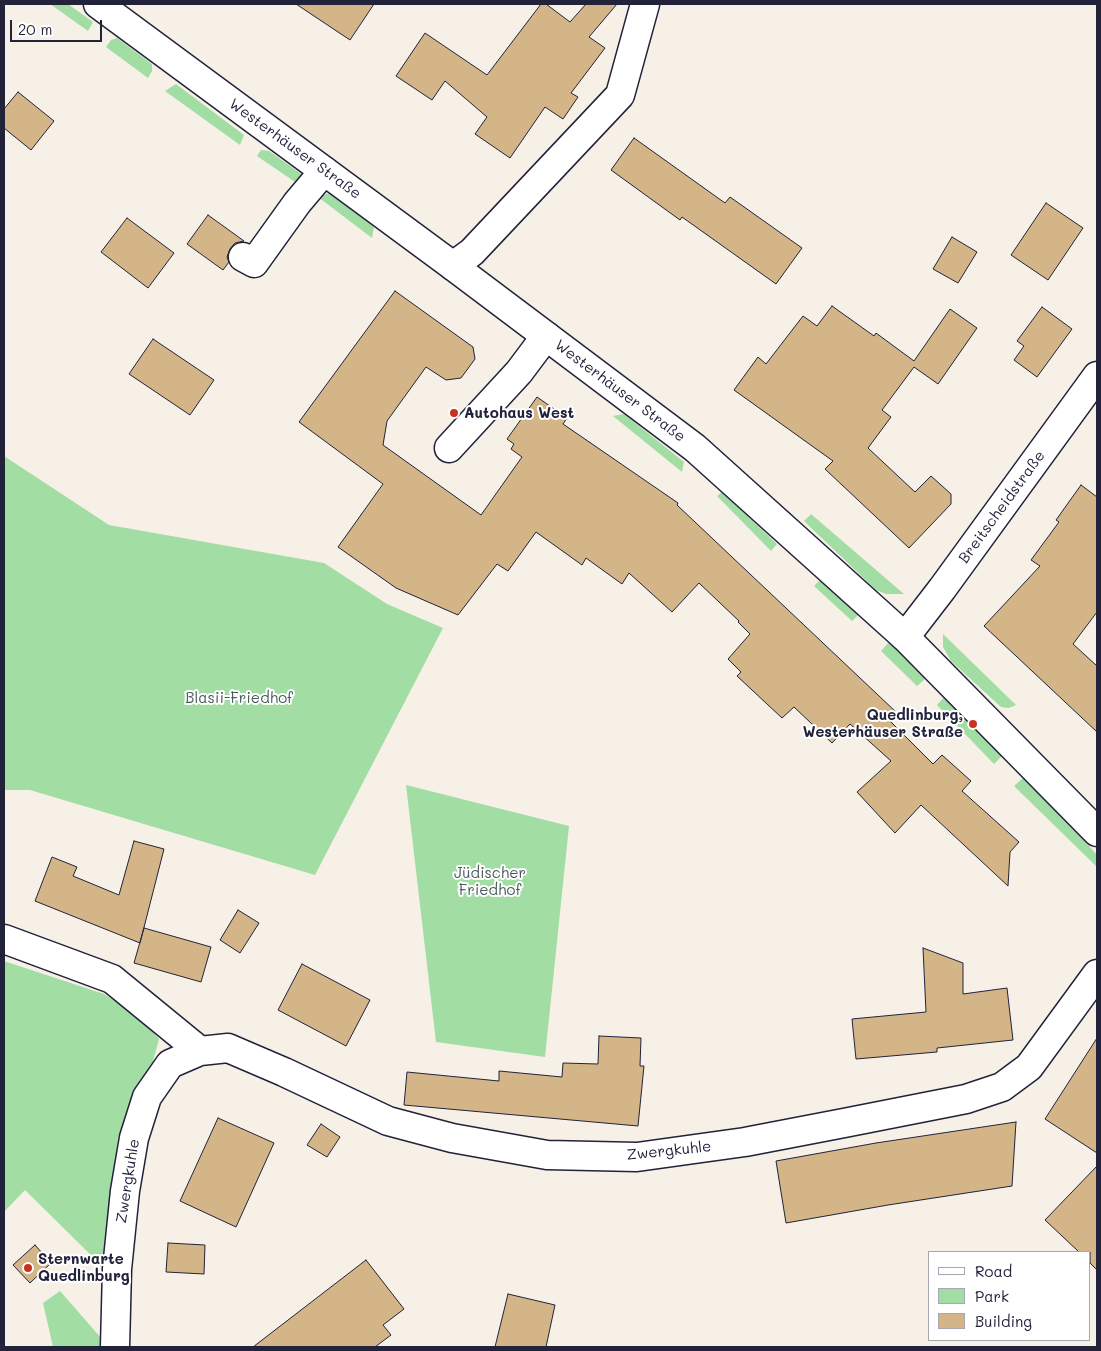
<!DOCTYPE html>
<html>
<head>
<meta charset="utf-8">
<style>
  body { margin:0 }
  #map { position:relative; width:1101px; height:1351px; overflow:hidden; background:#f6f0e7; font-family:Mali,sans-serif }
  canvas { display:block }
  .frame { position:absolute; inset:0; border:5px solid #22223b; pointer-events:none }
  .legend { position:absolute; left:928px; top:1251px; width:162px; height:90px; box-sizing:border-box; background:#fff; border:1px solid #a7a7b1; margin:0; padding:6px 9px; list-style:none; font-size:15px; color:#22223b }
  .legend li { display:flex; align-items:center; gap:10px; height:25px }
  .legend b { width:25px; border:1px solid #a7a7b1 }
  .scale { position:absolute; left:10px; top:20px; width:92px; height:22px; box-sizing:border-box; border:2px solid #22223b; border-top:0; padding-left:6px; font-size:15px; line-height:18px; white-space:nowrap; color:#22223b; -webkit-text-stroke:4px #fff; paint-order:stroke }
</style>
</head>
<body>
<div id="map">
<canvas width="1101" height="1351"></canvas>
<div class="frame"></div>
<ul class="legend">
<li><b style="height:6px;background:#fff"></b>Road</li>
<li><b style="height:14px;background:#a2dda4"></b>Park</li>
<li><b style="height:14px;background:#d3b587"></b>Building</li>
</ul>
<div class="scale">20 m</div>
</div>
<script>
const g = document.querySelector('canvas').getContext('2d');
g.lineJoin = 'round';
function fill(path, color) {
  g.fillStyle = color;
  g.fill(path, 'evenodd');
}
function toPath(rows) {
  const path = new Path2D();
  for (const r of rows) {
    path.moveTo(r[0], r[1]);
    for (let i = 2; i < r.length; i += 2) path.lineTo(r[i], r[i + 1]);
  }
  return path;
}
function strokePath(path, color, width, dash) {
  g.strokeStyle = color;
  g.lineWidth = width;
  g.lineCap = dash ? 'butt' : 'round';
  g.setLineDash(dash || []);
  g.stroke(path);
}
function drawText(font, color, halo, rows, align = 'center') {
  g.font = font + ' Mali,sans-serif';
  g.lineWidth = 4;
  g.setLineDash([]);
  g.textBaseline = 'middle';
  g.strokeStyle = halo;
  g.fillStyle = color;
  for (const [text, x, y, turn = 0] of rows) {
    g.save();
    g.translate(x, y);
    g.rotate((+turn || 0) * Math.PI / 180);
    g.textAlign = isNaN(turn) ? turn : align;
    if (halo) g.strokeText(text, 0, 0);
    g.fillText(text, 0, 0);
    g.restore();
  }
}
const green = toPath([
  [50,4,68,4,93,22,88,31],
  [117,38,152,64,152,71,148,78,106,47,111,40],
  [176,84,244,135,240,145,165,91],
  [261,150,269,151,300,173,305,182,301,186,257,156],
  [329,193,374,227,372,238,318,197],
  [624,414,684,462,682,472,613,416],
  [4,456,109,525,324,563,387,604,443,628,315,875,30,790,4,790],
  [722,492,777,544,771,551,717,496],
  [811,514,904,594,886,594,876,590,804,521],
  [822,578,859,614,852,621,814,586],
  [943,634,1016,705,1009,708,1001,707,951,661,943,647],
  [889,642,925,679,917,686,881,651],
  [944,697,1002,756,994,764,937,705],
  [1024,777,1067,820,1097,855,1097,867,1014,786],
  [406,785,569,826,545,1057,436,1042],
  [4,961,104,994,140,1018,159,1039,152,1065,136,1091,118,1138,102,1266,25,1190,4,1212],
  [60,1291,102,1339,103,1347,53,1347,43,1303]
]);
const building = toPath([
  [296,4,374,4,350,40,296,4],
  [541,4,546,4,570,22,586,4,617,4,589,37,605,48,571,93,578,97,563,119,545,107,510,158,475,134,487,117,445,81,432,100,396,76,425,33,487,75,541,4],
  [18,92,54,121,31,150,4,128,4,109,18,92],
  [634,138,725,203,730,197,802,248,776,284,682,217,680,220,611,170,634,138],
  [1046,203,1083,228,1048,280,1011,255,1046,203],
  [208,215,244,241,235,243,230,249,227,257,229,262,223,270,187,244,208,215],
  [127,218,174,253,148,288,101,252,127,218],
  [952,237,977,252,958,283,933,269,952,237],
  [395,291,473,347,475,359,461,378,446,380,426,367,387,421,383,445,481,515,522,457,511,449,514,444,507,439,537,397,567,418,563,424,678,503,677,505,896,712,889,720,933,764,942,755,971,781,962,791,1019,842,1010,852,1008,886,921,805,895,833,857,792,891,761,850,724,832,743,794,707,782,718,737,676,741,672,728,659,750,634,738,622,739,621,699,583,672,612,629,573,622,584,586,558,582,565,536,532,508,571,497,564,458,615,396,588,338,547,383,484,299,422,395,291],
  [832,306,874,336,876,333,914,361,950,309,977,328,938,384,914,367,882,410,891,417,868,448,915,492,931,476,951,494,951,504,909,548,825,469,833,461,734,390,758,357,766,364,803,316,817,326,832,306],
  [1042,307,1072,329,1037,377,1014,360,1024,346,1017,341,1042,307],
  [153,339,214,380,190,415,129,374,153,339],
  [1081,485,1097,497,1097,612,1073,644,1097,666,1097,732,984,626,1040,566,1031,560,1059,522,1056,520,1081,485],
  [134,841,164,849,140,943,35,901,52,857,77,867,73,876,119,895,134,841],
  [238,910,259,923,240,953,220,940,238,910],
  [144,928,211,947,201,982,134,963,144,928],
  [923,948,963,963,963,994,1007,988,1013,1040,937,1048,937,1052,856,1059,852,1019,926,1012,923,948],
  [302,964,370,1000,346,1046,278,1010,302,964],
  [599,1036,641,1038,640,1066,644,1066,638,1126,404,1105,407,1072,499,1081,499,1071,562,1077,563,1063,598,1064,599,1036],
  [1097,1038,1097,1153,1045,1119,1097,1038],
  [218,1118,274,1143,236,1227,180,1201,218,1118],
  [1016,1122,1012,1186,888,1205,786,1223,776,1161,876,1143,1016,1122],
  [321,1124,340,1137,327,1157,307,1145,321,1124],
  [1097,1166,1097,1270,1090,1263,1090,1252,1079,1252,1045,1220,1097,1166],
  [168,1243,205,1245,204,1274,166,1272,168,1243],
  [35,1245,51,1263,30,1283,13,1265,35,1245],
  [366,1260,404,1309,383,1325,391,1335,375,1347,253,1347,366,1260],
  [508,1294,555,1305,546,1347,495,1347,508,1294]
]);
const minor = toPath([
  [243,257,254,263,297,203,324,171],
  [453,266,472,252,620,95,645,4],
  [449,448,519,372,546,336],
  [905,637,942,589,1097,376],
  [4,939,112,979,200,1051],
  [115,1347,117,1269,125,1191,134,1138,147,1097,170,1064,200,1051,228,1048,284,1072,388,1121,452,1138,547,1155,637,1157,745,1142,844,1123,966,1099,1002,1087,1029,1067,1097,974]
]);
const major = toPath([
  [98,4,453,266,695,448,905,637,1097,832]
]);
const markers = [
  [454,413,5,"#c8321e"],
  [973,724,5,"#c8321e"],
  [28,1268,5,"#c8321e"]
];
const streetNames = [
  ["Westerhäuser Straße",295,149,36],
  ["Westerhäuser Straße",620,391,37],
  ["Breitscheidstraße",1002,507,-54],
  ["Zwergkuhle",669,1151,-6],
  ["Zwergkuhle",128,1181,-81]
];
const poiNames = [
  ["Autohaus West",464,413],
  ["Quedlinburg,",963,715,"right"],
  ["Westerhäuser Straße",963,732,"right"],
  ["Sternwarte",38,1259],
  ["Quedlinburg",38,1276]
];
const parkNames = [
  ["Blasii-Friedhof",239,698],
  ["Jüdischer",490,873],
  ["Friedhof",490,890]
];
fill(green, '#a2dda4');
fill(building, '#d3b587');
strokePath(building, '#22223b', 1);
strokePath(minor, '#22223b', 31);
strokePath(major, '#22223b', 31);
strokePath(minor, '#fff', 28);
strokePath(major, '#fff', 28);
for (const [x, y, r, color] of markers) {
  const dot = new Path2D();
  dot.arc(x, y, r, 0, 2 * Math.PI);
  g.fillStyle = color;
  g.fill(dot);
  strokePath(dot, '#fff', 2);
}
drawText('15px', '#22223b', '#fff', streetNames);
drawText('bold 15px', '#22223b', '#fff', poiNames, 'left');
drawText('15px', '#485a5a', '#fff', parkNames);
</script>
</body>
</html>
